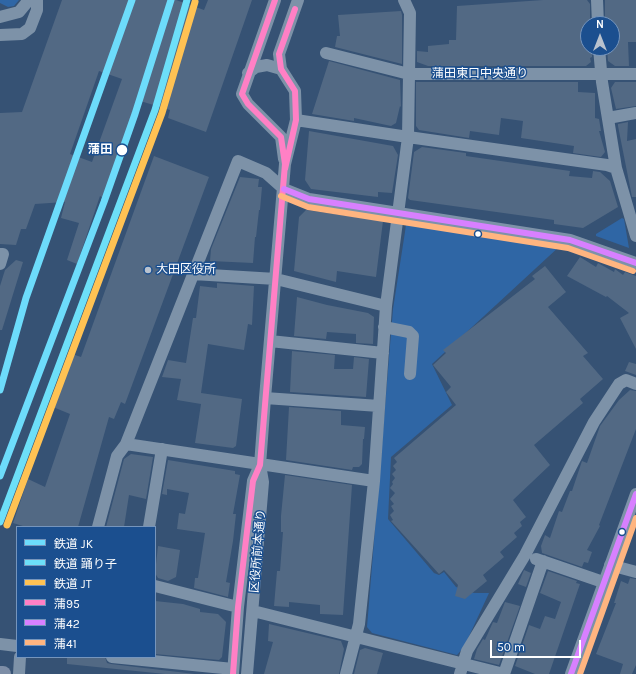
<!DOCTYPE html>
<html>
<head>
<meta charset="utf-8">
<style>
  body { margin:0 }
  #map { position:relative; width:636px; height:674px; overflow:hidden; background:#365274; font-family:Karla,"Noto Sans JP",sans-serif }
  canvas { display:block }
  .legend { position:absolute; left:16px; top:526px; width:140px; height:132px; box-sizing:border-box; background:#1b4f8f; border:1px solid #7695bc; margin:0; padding:5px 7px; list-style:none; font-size:12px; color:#fff }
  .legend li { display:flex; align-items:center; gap:8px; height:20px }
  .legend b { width:20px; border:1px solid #7695bc }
  .north { position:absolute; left:580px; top:16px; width:40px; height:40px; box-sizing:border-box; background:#1b4f8f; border:1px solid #7695bc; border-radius:50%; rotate:0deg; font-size:11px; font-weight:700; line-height:16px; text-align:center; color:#fff }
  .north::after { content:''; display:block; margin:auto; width:14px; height:18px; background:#b9c2ce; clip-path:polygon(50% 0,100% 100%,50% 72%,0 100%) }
  .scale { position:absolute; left:490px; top:640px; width:91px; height:18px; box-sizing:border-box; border:2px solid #fff; border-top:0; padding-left:5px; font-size:12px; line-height:14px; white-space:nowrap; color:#fff; -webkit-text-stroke:3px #1b4f8f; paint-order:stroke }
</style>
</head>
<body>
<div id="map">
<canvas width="636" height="674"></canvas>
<ul class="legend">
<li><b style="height:5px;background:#6ddcfb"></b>鉄道 JK</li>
<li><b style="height:5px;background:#6ddff8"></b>鉄道 踊り子</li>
<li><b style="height:5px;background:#ffc253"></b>鉄道 JT</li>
<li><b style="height:5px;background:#ff80c5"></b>蒲95</li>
<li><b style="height:5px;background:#d880ff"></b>蒲42</li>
<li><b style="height:5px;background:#ffb580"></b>蒲41</li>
</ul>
<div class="north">N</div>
<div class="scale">50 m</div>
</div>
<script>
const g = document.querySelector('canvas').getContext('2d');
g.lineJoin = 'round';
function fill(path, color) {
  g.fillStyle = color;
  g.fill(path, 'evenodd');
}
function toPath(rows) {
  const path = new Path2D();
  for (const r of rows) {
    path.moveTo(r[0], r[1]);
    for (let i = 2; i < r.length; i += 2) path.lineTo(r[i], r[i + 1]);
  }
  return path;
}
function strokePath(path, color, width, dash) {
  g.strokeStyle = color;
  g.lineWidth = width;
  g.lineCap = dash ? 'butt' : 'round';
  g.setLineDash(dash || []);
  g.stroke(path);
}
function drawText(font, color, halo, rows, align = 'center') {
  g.font = font + ' Karla,"Noto Sans JP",sans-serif';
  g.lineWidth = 3;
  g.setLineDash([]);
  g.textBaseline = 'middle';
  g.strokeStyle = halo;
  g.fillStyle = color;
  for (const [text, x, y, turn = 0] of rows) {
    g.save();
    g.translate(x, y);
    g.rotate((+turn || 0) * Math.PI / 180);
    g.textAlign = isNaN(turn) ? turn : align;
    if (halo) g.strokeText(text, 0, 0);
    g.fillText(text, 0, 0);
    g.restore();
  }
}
const green = toPath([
  [0,0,19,0,14,6,8,7,0,3],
  [622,218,624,219,629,248,596,236,596,234],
  [412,221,561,245,432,364,452,405,391,457,388,519,434,573,439,575,444,572,456,587,474,593,489,593,464,647,457,655,372,633,367,627,393,309,405,232,406,224]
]);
const building = toPath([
  [62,0,176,0,204,10,208,0,252,0,206,132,168,118,170,110,137,100,103,198,100,196,77,264,67,260,79,223,61,218,65,202,35,204,26,229,21,229,16,245,0,244,0,113,22,112],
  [99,71,122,79,92,162,70,154],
  [543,0,587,0,590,4,590,24,588,24,588,48,592,48,592,57,590,58,591,62,586,66,428,66,417,62,417,51,428,52,428,46,449,44,449,40,456,40,457,6],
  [605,0,636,0,636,42,628,42,629,66,615,66,608,61,607,48,612,48,612,24,605,24],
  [401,11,402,15,402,64,335,47,337,36,340,36,338,15],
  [329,61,400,80,401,107,400,106,396,123,391,126,354,118,354,121,312,114],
  [416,82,578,82,578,92,595,93,595,118,599,119,601,131,599,131,605,152,601,157,573,153,574,146,521,138,523,121,501,118,499,135,470,131,469,138,419,130,416,126],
  [615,82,636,82,636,106,616,109,611,88],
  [628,122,627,141,636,139,636,197,632,197,618,126,618,124],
  [309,131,393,146,398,155,392,193,378,192,378,197,311,189,305,180],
  [422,147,466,153,466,156,570,171,569,176,592,178,593,171,600,172,610,181,618,207,583,228,554,224,554,220,410,200,408,198,414,152],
  [154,156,209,177,125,404,121,402,114,419,109,417,78,527,26,527,13,523,28,479,45,487,70,414,53,407,72,354,81,357],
  [240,177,259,179,258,187,262,187,260,210,259,210,256,237,255,237,253,263,210,261,211,249],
  [306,210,383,221,376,277,337,271,336,282,294,271,299,217],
  [580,257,596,267,598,263,614,272,615,269,623,275,625,272,636,276,636,349,620,318,629,313,607,296,606,297,567,276],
  [16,260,23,262,2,330,0,330,0,286,5,270],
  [545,266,566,292,548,307,588,353,583,356,603,379,580,399,583,403,534,445,550,465,513,500,526,517,520,522,522,526,514,533,517,537,500,552,504,557,483,575,487,581,465,599,455,596,458,585,444,570,439,574,391,521,393,520,390,515,394,511,391,506,394,504,390,499,395,493,390,488,393,484,392,482,395,478,392,474,396,470,393,466,397,462,394,458,456,405,446,392,451,387,433,365,446,353,443,350,535,279,532,276],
  [217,283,254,286,252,325,248,324,244,350,208,344,201,393,242,399,236,446,233,448,195,443,201,404,177,400,181,379,162,377,168,360,186,363,193,318,196,318,200,286,217,288],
  [297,297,327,305,368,313,374,317,373,344,356,343,356,334,327,332,326,339,294,336],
  [292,351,335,355,334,369,353,369,354,357,369,359,366,397,290,392],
  [629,362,636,364,636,375,625,371],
  [630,390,636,391,636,429,599,525,600,526,587,550,592,552,588,563,584,562,582,567,542,553,541,546,545,535,550,538,559,511,562,512,570,491,572,491,582,461,587,463,600,426,619,400],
  [289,407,341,411,341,425,365,427,364,439,363,439,362,464,359,467,353,467,352,470,286,460],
  [131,454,153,457,146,499,129,495,124,527,106,527,124,459],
  [168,460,235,471,235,474,240,475,233,514,236,514,233,541,226,582,230,583,228,597,194,588,195,578,198,578,205,533,177,529,179,513,185,514,189,493,167,489,167,495,162,494],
  [285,475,352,485,343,615,320,614,320,605,289,602,289,607,274,606,277,571,280,571,283,532,281,532,281,516],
  [158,546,180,550,176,577,168,581,158,578,155,573],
  [524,570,531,573,526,587,518,584],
  [548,571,577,581,576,583,580,584,549,674,535,674,515,666,529,625,540,629,545,616,555,619,561,602,540,593],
  [630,578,636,579,636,665,632,674,620,674,623,664,596,654,616,603,614,603,621,581,628,584],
  [155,601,183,604,200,609,200,612,218,614,226,622,222,657,219,660,155,654],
  [505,602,520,606,499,665,474,659,477,649,483,639,485,640,493,622,497,623],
  [269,624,341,641,344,649,339,674,264,674,273,642,268,641],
  [365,648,383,653,377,674,354,674,360,650],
  [67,657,105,657,107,663,111,664,195,674,165,674,67,664]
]);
const minor = toPath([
  [275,0,242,94,248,104,281,137,284,159],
  [597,0,598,24],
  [0,17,19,12,29,0],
  [0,35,22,34,30,28,37,10,37,0],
  [599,48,602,82,616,168,636,236],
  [326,53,409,74,636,74],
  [248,73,256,67,267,65,281,69],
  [608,118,636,113],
  [296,120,408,137,607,165,616,168],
  [0,254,3,254,0,264],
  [193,274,276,279,386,306],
  [384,327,409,332,413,336,410,374],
  [270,341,383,353],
  [265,398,379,406],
  [126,444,374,481],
  [98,527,117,456,126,444,238,161,266,173,284,189,309,199,570,240,636,263],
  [149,527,162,449],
  [536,559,603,582],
  [610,565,636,572],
  [155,586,238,607],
  [253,611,504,674],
  [0,644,17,646],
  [112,657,233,669],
  [19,674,20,657],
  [233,674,238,607,253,481,260,465],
  [247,674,263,482,260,465,265,398,285,164,296,120,295,91,281,69,279,54,298,0],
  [346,674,359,624,374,481,386,306,408,137,410,13,404,0],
  [460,674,467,651,525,555,594,422,619,384,626,380,636,384],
  [504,674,543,561],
  [571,674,636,494]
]);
const major = toPath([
  [0,674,3,674]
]);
const bus1 = toPath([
  [285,169,296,120,295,91,281,69,279,54,295,9],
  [233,674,238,607,253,481,260,465,285,164,281,137,248,104,242,94,275,0]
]);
const bus2 = toPath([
  [284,189,309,199,570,240,636,263],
  [571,674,636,494]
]);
const bus3 = toPath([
  [281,196,308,207,568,248,633,271],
  [580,674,636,518]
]);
const rail1 = toPath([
  [0,390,26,298,132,0],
  [0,476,104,202,135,114,171,0]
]);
const rail2 = toPath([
  [0,522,155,110,187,0]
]);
const rail3 = toPath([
  [7,525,162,113,195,2]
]);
const markers = [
  [122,150,6,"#fff"],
  [478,234,3.5,"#fff"],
  [148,270,4,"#b9c2ce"],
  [622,532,3.5,"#fff"]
];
const streetNames = [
  ["蒲田東口中央通り",480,74],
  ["区役所前本通り",258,551,-85]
];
const stopNames = [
  ["蒲田",112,150]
];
const poiNames = [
  ["大田区役所",156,270]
];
fill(green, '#2f66a5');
fill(building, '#526984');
strokePath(minor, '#7d92a8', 12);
strokePath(major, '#7d8ea7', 16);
strokePath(bus1, '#ff80c5', 6);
strokePath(bus2, '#d880ff', 6);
strokePath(bus3, '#ffb580', 6);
strokePath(rail1, '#6ddcfb', 7);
strokePath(rail2, '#6ddff8', 7);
strokePath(rail3, '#ffc253', 7);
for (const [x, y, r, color] of markers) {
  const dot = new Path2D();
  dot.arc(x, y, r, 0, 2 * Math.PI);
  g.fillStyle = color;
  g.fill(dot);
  strokePath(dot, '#1b4f8f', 1.5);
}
drawText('12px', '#fff', '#1b4f8f', streetNames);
drawText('bold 12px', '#fff', '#1b4f8f', stopNames, 'right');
drawText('12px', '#fff', '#1b4f8f', poiNames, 'left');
</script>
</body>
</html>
